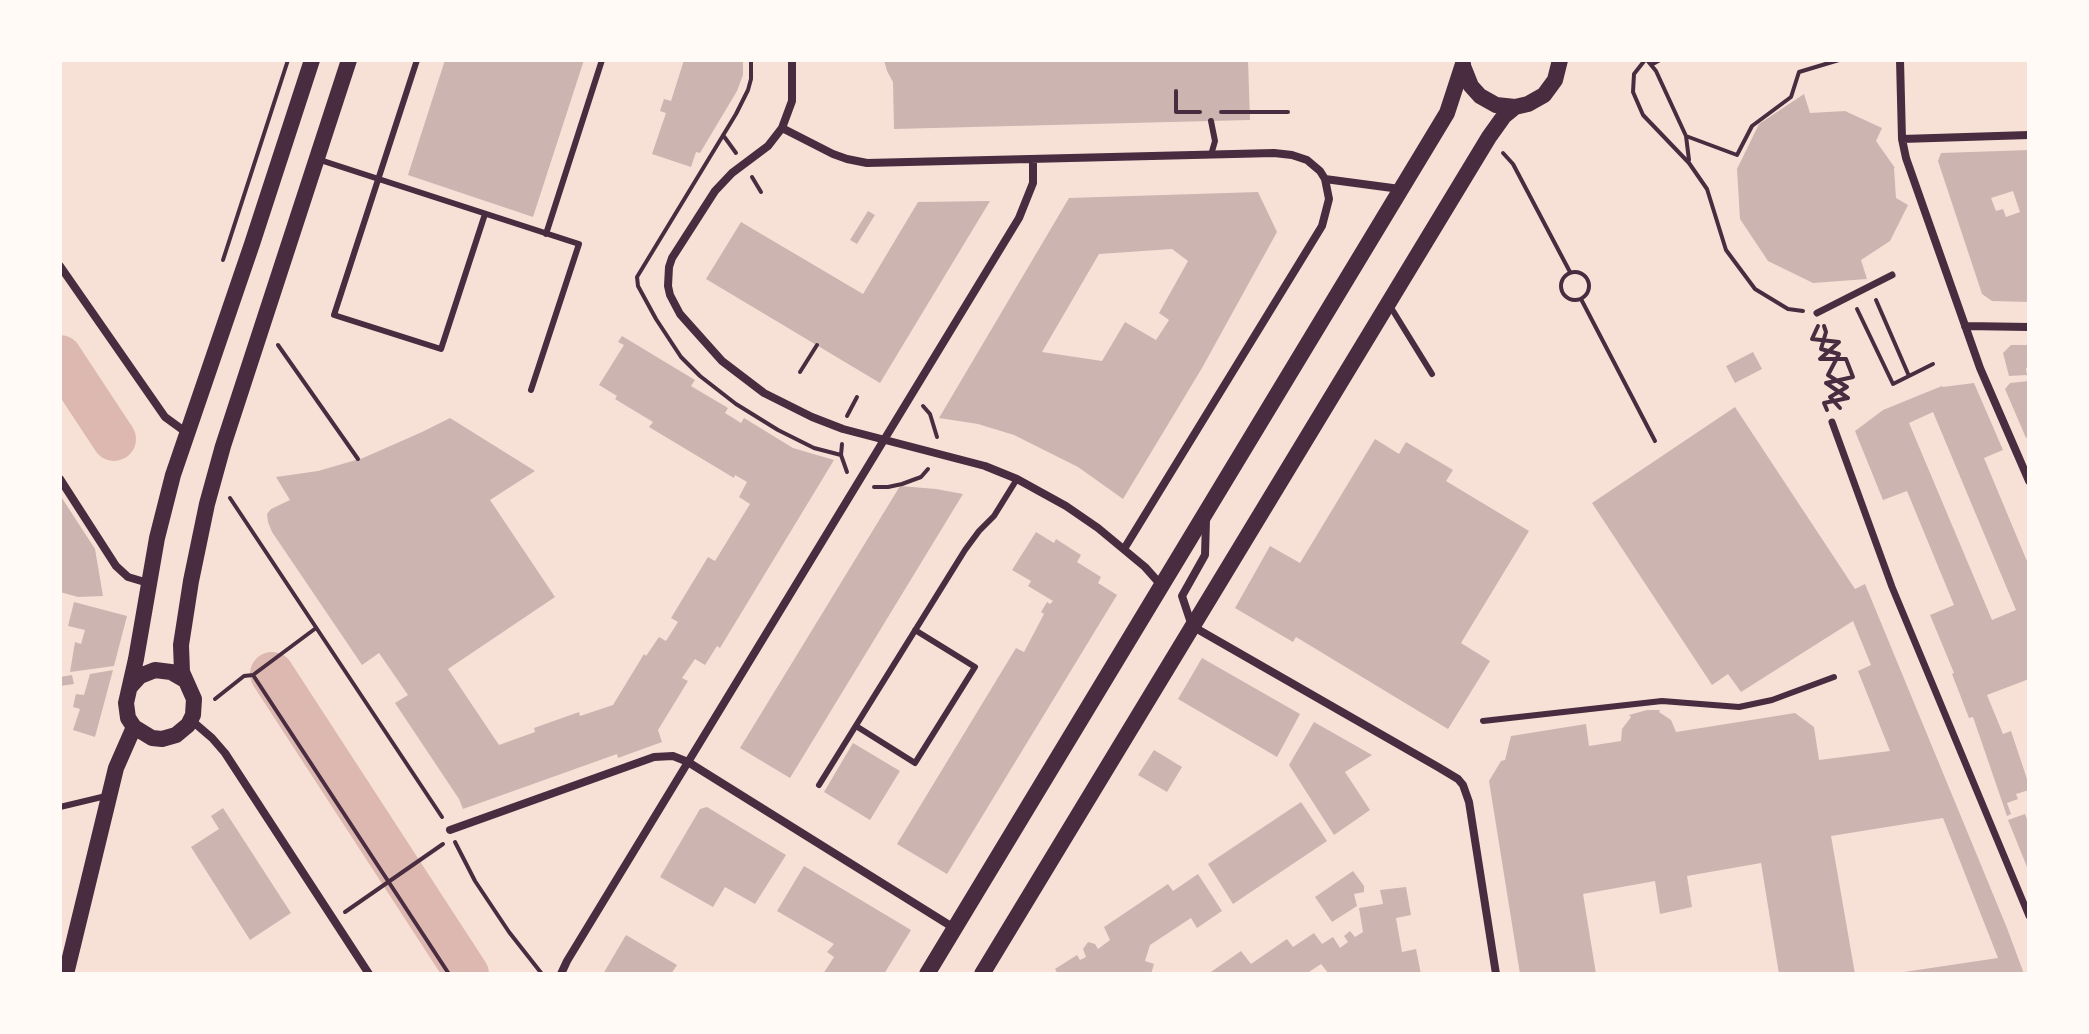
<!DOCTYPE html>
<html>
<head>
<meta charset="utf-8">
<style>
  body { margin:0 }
  #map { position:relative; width:2089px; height:1034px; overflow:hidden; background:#f7e1d7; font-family:"Varela Round",sans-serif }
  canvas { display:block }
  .frame { position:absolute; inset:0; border:62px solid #fffaf5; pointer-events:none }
</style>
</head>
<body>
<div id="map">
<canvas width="2089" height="1034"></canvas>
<div class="frame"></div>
</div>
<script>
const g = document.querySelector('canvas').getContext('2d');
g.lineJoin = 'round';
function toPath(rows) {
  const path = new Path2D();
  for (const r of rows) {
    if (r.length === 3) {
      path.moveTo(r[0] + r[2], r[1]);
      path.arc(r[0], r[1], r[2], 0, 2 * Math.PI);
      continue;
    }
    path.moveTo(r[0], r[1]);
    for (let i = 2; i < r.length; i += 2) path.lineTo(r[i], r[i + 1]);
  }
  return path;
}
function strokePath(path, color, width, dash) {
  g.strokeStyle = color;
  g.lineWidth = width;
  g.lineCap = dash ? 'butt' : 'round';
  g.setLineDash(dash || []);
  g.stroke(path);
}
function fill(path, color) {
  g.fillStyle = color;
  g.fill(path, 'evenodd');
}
const river = toPath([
  [60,357,114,439],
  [272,674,467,974]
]);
const building = toPath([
  [445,60,584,60,533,217,408,175],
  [684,60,743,60,743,75,737,91,700,153,696,152,691,167,652,154,666,113,660,111,664,99,671,101],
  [884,60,1248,60,1250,120,894,129,893,82,887,71],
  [1804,94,1810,113,1845,111,1882,128,1876,141,1895,168,1894,168,1896,198,1908,205,1890,241,1861,260,1867,279,1813,283,1768,261,1740,219,1737,169,1759,124],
  [2029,150,2029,302,1992,301,1982,294,1938,161,1941,153],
  [2013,191,2020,212,2006,217,2003,209,1996,211,1991,198],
  [1258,192,1277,232,1202,368,1123,499,1078,467,1014,435,978,424,939,418,1069,198],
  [1172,249,1188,261,1159,313,1169,320,1156,340,1125,322,1102,361,1042,352,1099,254],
  [990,201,880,383,706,279,741,222,863,294,918,202],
  [868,211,875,215,857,244,850,240],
  [622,336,695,380,691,386,728,408,725,413,741,423,744,418,793,448,834,460,720,648,717,646,705,665,695,659,682,678,688,681,658,730,662,742,618,758,617,754,463,809,459,799,395,703,408,695,379,653,362,665,272,532,268,522,267,514,271,509,290,500,276,477,318,471,363,458,422,432,450,418,535,471,490,500,555,597,448,669,499,745,535,732,534,728,579,712,580,716,613,705,644,654,646,656,659,637,666,641,678,622,671,618,708,557,715,561,750,504,739,497,747,482,735,475,734,478,649,427,653,422,615,399,617,396,599,385,624,345,618,342],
  [2011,345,2029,345,2029,368,2026,368,2027,375,2009,376,2003,353],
  [1753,352,1762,369,1735,383,1726,366],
  [2029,381,2029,437,2026,438,2005,389,2010,383],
  [1974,383,2003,450,1984,458,2029,566,2029,679,1987,695,2003,734,2011,731,2029,785,2029,790,2016,794,2018,799,2007,803,2011,814,2007,816,1973,717,1969,718,1952,674,1954,673,1930,615,1954,605,1907,491,1883,500,1855,431,1883,410,1942,386,1943,387],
  [1933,412,2016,610,1992,620,1909,423],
  [1735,407,1855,589,1865,584,2007,928,2024,974,1904,974,1904,972,1998,958,1943,818,1831,836,1855,974,1779,974,1761,863,1687,876,1692,907,1660,914,1655,881,1583,894,1596,974,1520,974,1489,781,1501,761,1505,760,1511,736,1586,724,1589,746,1621,741,1622,729,1631,717,1629,715,1647,710,1660,710,1659,712,1671,720,1676,732,1795,713,1814,727,1819,760,1890,751,1858,671,1871,665,1853,621,1741,692,1728,674,1712,685,1592,503],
  [1375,439,1399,454,1406,442,1453,470,1446,481,1529,531,1461,643,1490,661,1448,729,1296,637,1293,642,1235,608,1270,546,1300,563],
  [900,486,936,489,963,494,790,778,740,748],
  [60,495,95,549,103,596,78,597,60,592],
  [1036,532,1054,543,1056,539,1081,555,1077,562,1101,577,1098,583,1117,595,947,874,897,844,1016,648,1024,652,1044,614,1041,612,1047,602,1050,604,1053,601,1028,586,1031,581,1012,570],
  [74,602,127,616,114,666,70,672,75,642,81,644,85,630,68,626],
  [1202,658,1300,714,1277,757,1178,699],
  [113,670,95,737,73,730,80,709,73,707,75,698,76,694,84,695,90,674],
  [72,675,74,684,60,686,60,677],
  [1314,722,1372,755,1345,772,1370,810,1334,835,1289,765],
  [853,743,900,771,870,820,824,792],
  [1154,750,1182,767,1167,792,1138,775],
  [1301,802,1327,841,1233,904,1208,864],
  [707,807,786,855,755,904,725,887,713,907,660,877,700,809],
  [223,808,291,913,250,940,191,847,219,829,211,816],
  [2025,814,2029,824,2029,872,2008,820],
  [804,866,911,930,884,974,823,974,834,957,827,952,834,944,777,911],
  [1353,871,1364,886,1364,892,1354,894,1357,906,1332,922,1315,897],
  [1198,874,1222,911,1197,928,1191,918,1150,945,1145,961,1154,964,1151,974,1058,974,1055,969,1077,955,1080,960,1086,957,1083,949,1088,942,1095,944,1098,949,1110,940,1104,927,1168,884,1173,891],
  [1406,887,1411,915,1396,918,1402,952,1416,949,1421,974,1329,974,1321,964,1306,974,1208,974,1241,951,1251,964,1287,939,1293,947,1314,933,1322,944,1333,937,1340,948,1348,942,1344,936,1350,931,1355,937,1363,932,1359,908,1383,904,1380,890],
  [626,935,677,965,671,974,603,974]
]);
const path = toPath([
  [751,60,751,79,748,90,736,114,637,277,638,286,656,319,681,357,700,376,736,404,778,430,814,448,841,455,842,444],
  [1645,60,1634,74,1633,92,1643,115,1689,163,1707,189,1726,250,1755,289,1788,309,1803,311],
  [1647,60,1656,71,1686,136,1689,160],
  [1651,65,1660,60],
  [1176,91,1176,112,1200,112],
  [1221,112,1288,112],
  [723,135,736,153],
  [1686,136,1737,155,1752,126,1791,97,1799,72,1839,60],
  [1503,153,1513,164,1570,272],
  [752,177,761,192],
  [223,260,288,60],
  [1575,286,14],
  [1581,299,1655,441],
  [1876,300,1909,376],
  [1857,309,1893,384,1933,364],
  [1818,326,1812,339,1839,342,1820,359,1846,359,1853,377,1826,383,1848,398,1824,403,1827,410],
  [1824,326,1826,332,1821,349,1839,354,1828,375,1847,387,1830,397,1840,408],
  [278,345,358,459],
  [800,372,817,345],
  [923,406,930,414,937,437],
  [847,416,857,397],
  [841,455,847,472],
  [874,487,888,487,902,484,921,477,928,469],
  [230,498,442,817],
  [253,675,316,628],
  [215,699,244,676,253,675,449,974],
  [455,842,475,881,509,932,542,974],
  [345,912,443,844]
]);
const service = toPath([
  [417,60,334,315,441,349,485,214],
  [1211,121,1215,141,1211,155],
  [317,159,579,244,531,390],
  [546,234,602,60],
  [1390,306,1432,374],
  [1483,721,1662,701,1739,707,1772,700,1834,677],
  [856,726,915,763,975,667,915,630],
  [819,785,965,550,979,531,994,516,1017,479],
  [60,807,106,796]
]);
const pedestrian = toPath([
  [1817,313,1892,275],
  [1832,422,1892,587,2029,916]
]);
const minor = toPath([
  [792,60,792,101,782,128,768,146,732,173,715,191,672,258,669,267,668,286,670,295,680,314,722,361,764,393,812,417,843,429,985,466,1017,479,1066,506,1098,528,1145,567,1161,585],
  [1900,60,1902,139,1906,158,1980,368,2029,481],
  [782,128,833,154,847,159,867,163,1274,153,1292,155,1307,160,1320,171,1325,179,1329,199,1322,226,1124,549],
  [1902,139,2029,135],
  [1325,179,1400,189],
  [60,266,165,417,187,433],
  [1965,326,2029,327],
  [60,479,116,566,128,577,148,583],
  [1206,520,1205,555,1182,596,1192,626,1438,767,1458,779,1463,785,1469,802,1496,974],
  [191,720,212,738,225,753,369,974],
  [450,830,654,757,673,756,688,762,954,928],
  [561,974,567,961,1019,218,1033,183,1033,160]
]);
const secondary = toPath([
  [312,60,252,244,173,475,157,538,136,659,126,703,128,718,134,727,152,738,162,739,176,735,188,725,193,715,194,699,182,672,181,645,191,581,207,504,223,446,349,60],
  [1463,66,1471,86,1480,96,1496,105,1515,107,1528,104,1544,95,1555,80,1560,60],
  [131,686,140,676,155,670,171,672,185,680],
  [66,974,116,768,134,727],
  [927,974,1447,113,1463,64],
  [982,974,1489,137,1504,116,1515,107]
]);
strokePath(river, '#dcb8b0', 44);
fill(building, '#ccb4b1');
strokePath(path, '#4a2c40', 4);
strokePath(service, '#4a2c40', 6);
strokePath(pedestrian, '#4a2c40', 7);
strokePath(minor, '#4a2c40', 8);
strokePath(secondary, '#4a2c40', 16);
</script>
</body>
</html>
